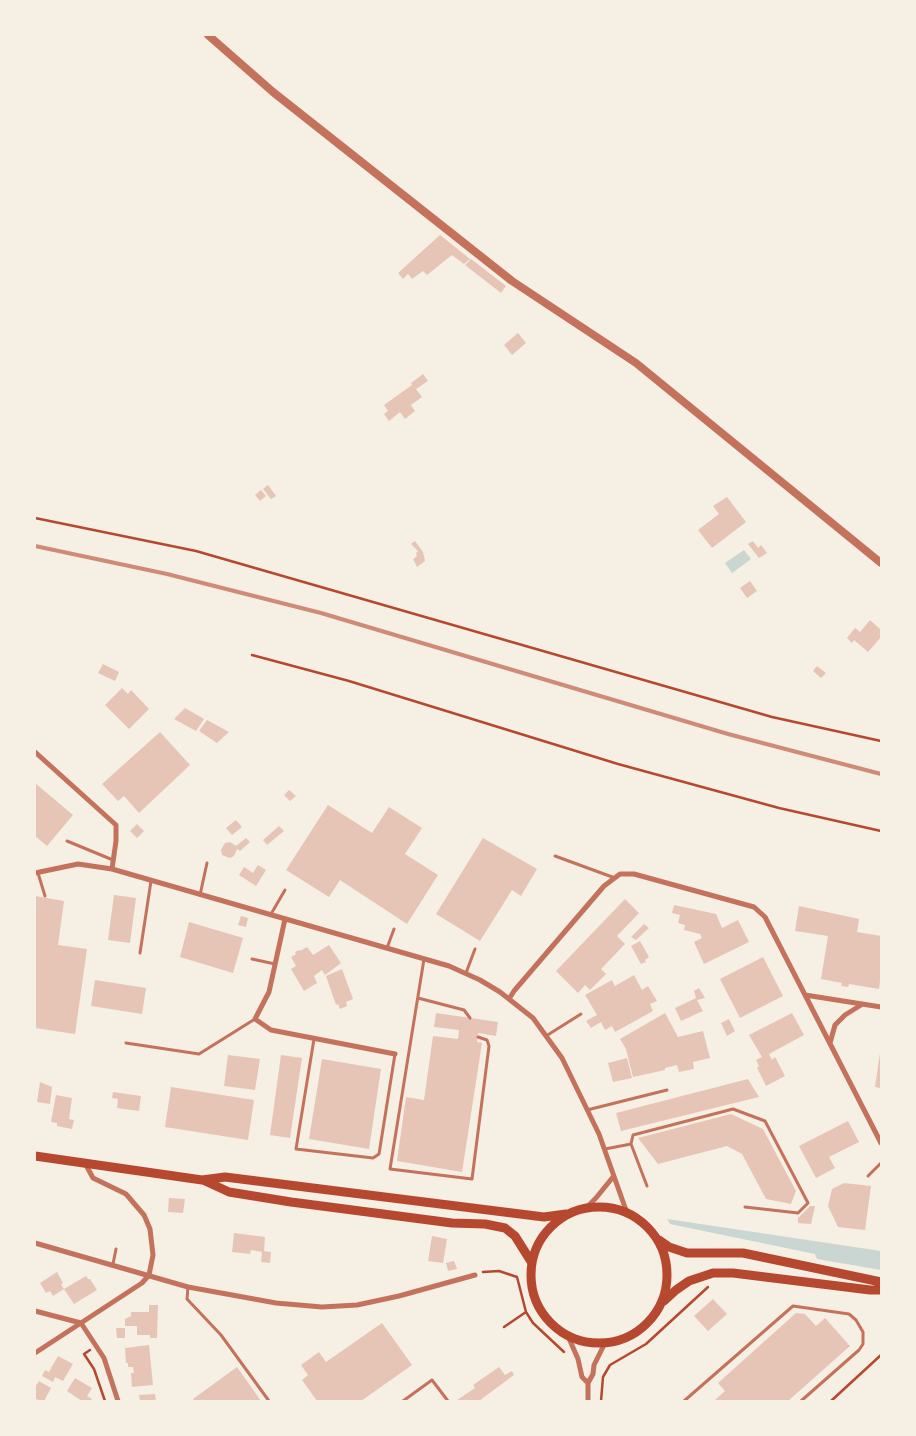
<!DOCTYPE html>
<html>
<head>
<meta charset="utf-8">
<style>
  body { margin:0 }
  #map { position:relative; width:916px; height:1436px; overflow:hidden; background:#f6efe4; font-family:Jost,sans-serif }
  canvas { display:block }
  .frame { position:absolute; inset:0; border:36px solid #f6efe4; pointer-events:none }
</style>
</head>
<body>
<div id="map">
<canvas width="916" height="1436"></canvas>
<div class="frame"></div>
</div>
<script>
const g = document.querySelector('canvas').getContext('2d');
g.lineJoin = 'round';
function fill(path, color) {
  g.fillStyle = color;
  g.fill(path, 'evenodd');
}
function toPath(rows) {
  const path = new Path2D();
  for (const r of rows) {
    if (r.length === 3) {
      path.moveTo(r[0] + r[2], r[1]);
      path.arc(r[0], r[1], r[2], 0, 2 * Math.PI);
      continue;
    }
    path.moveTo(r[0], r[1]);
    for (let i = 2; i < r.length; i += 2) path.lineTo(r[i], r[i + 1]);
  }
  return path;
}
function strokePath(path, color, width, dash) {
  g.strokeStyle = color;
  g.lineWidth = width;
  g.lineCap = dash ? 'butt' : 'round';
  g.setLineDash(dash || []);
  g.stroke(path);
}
const water = toPath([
  [744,550,751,559,732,573,725,563],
  [667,1219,881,1251,881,1270,817,1259,815,1254,670,1224]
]);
const building = toPath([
  [440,235,470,259,464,264,452,255,427,275,423,271,412,279,408,274,403,279,398,273],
  [471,259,506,286,501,293,465,265],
  [518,333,526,343,512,355,504,345],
  [423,374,428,381,416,389,422,397,411,405,415,411,405,419,400,412,389,421,384,414,388,411,384,405,412,385,411,383],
  [268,485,276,496,271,499,263,489],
  [261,490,266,496,260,501,255,495],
  [727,497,746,522,712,548,698,530,719,514,713,506],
  [415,541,423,552,425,561,417,567,413,559,417,556,416,553,418,551,411,544],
  [753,541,758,548,761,545,767,553,759,558,748,544],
  [750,581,757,591,747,598,740,588],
  [870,620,881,630,881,637,868,652,854,640,852,643,847,638,855,628,860,632],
  [103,664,119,672,115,681,98,673],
  [817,666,826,673,821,678,813,671],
  [122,688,128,694,131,690,149,709,129,729,105,705],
  [185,708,204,719,196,731,174,719],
  [207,720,229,732,217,743,199,731],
  [160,732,190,765,139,813,124,796,118,801,102,784],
  [35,783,73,815,47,846,35,836],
  [289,790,296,796,290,801,284,795],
  [328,805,372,833,389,807,422,828,405,854,438,875,407,924,340,880,329,897,286,870],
  [236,820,242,827,232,835,226,828],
  [137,824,144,831,137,838,130,831],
  [279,826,284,831,267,845,263,840],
  [246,838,250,842,240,851,237,849,234,856,230,858,222,855,221,850,225,843,230,842,236,846],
  [483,838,537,869,521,896,512,890,480,941,436,914],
  [258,865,266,870,256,886,239,875,244,867,253,873],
  [114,895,136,898,130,943,108,940],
  [35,896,64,901,58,945,87,949,75,1034,35,1028],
  [625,899,639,913,617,936,625,944,601,969,606,974,590,990,585,985,578,993,556,971],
  [674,905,716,914,722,928,738,920,749,942,704,964,694,942,702,938,700,934,684,930,685,925,678,923,680,915,672,913],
  [799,906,859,919,857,932,881,936,881,973,879,989,849,984,848,987,841,986,842,983,821,979,828,936,795,931],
  [241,916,248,918,246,927,238,925],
  [189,922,243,938,233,973,180,957],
  [644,924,649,928,636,940,631,937],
  [640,941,649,957,645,960,646,962,641,964,631,946],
  [329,945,341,963,325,975,322,970,314,976,317,983,304,991,291,969,296,966,291,957,296,954,295,952,299,950,300,951,307,947,313,955],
  [763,957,783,996,740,1018,720,979],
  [342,969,353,999,346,1002,347,1006,340,1009,338,1004,336,1005,326,976],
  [634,975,642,990,648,986,657,1001,650,1004,653,1011,615,1032,612,1026,605,1030,601,1022,591,1028,586,1021,597,1015,585,995,612,980,615,986],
  [95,980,146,988,142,1014,91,1006],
  [699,988,705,998,697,1000,703,1011,681,1021,675,1008,696,998,694,991],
  [436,1013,498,1022,496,1036,478,1033,477,1042,482,1043,462,1172,397,1161,406,1097,424,1100,433,1036,458,1039,459,1030,434,1027],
  [665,1013,678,1037,703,1031,710,1058,693,1062,694,1069,679,1072,677,1065,665,1068,665,1070,633,1077,626,1049,620,1039],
  [792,1013,804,1035,769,1054,772,1060,775,1057,785,1076,766,1086,757,1068,759,1066,756,1060,762,1057,749,1035],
  [729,1019,735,1031,727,1036,721,1023],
  [880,1053,881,1053,881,1088,875,1087],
  [228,1055,260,1059,255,1090,224,1086],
  [281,1055,302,1058,290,1138,270,1135],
  [627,1058,632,1078,613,1082,608,1063],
  [322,1059,381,1069,369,1149,309,1139],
  [748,1079,759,1097,621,1131,616,1113],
  [40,1082,52,1087,50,1104,37,1102],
  [171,1087,254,1100,248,1140,165,1127],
  [113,1092,141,1096,139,1111,117,1108,118,1099,112,1098],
  [56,1095,72,1098,69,1119,74,1120,72,1129,57,1126,57,1123,51,1122],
  [731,1114,763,1129,796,1191,791,1204,766,1199,742,1154,727,1146,658,1164,638,1138],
  [848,1121,859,1142,829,1157,835,1168,816,1178,799,1146],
  [844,1183,871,1186,865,1230,838,1227,828,1206,832,1189],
  [169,1198,185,1199,183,1213,168,1212],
  [810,1206,815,1206,811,1224,798,1223,798,1218],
  [234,1233,265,1237,264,1251,271,1252,270,1263,261,1262,262,1252,251,1250,250,1254,232,1252],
  [432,1236,447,1239,443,1263,428,1261],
  [454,1261,457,1269,448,1271,446,1263],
  [57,1272,63,1283,61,1284,64,1289,53,1296,50,1291,46,1293,40,1283],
  [86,1276,88,1279,90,1279,97,1290,74,1304,64,1289],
  [713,1299,727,1314,708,1331,694,1316],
  [149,1305,158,1305,157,1338,150,1338,150,1335,137,1335,137,1326,125,1326,125,1319,131,1316,131,1312,149,1312],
  [796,1313,805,1314,816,1326,825,1318,850,1346,788,1401,714,1401,725,1391,718,1383],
  [382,1323,412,1365,361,1401,317,1401,302,1380,308,1375,301,1365,319,1352,326,1362],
  [116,1328,125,1328,125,1338,117,1338],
  [149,1345,153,1385,132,1387,131,1373,134,1373,133,1367,128,1367,128,1363,126,1363,125,1348],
  [58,1356,73,1364,63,1381,55,1377,53,1382,42,1376,45,1370,49,1372],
  [237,1367,261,1401,194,1401,193,1399],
  [499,1367,505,1375,512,1371,514,1375,479,1401,458,1401,457,1400,475,1388,473,1385],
  [75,1378,92,1388,87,1396,92,1399,90,1401,82,1401,67,1391],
  [39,1381,51,1388,44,1401,35,1399,35,1387],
  [155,1394,156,1401,140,1401,139,1395]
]);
const path = toPath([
  [35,518,196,551,772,717,881,741],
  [252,655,349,681,618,764,779,808,881,831],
  [483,1272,499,1271,517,1277,526,1312,533,1323,564,1352],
  [504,1327,526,1312],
  [90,1350,84,1354,94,1369,105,1401],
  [601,1401,603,1377,610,1365,646,1344,708,1287],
  [831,1401,881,1355]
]);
const service = toPath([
  [67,841,113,860],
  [555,856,615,878],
  [38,873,45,896],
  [200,895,207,863],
  [271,914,285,890],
  [387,948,394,929],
  [140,953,151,881],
  [252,959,275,964],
  [424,959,390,1169,472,1179,489,1046,487,1040,478,1037],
  [466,973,475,949],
  [418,998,464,1010,470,1018],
  [546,1036,581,1014],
  [314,1039,296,1149,373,1158,379,1154,395,1054],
  [126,1043,199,1054,255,1019],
  [587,1110,667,1090],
  [631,1144,633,1135,733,1109,765,1121,808,1203,798,1213,745,1207],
  [605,1149,631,1144,647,1186],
  [868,1176,881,1163],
  [113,1264,116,1249],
  [188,1287,187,1299,221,1335,269,1401],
  [403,1401,432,1380,448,1401],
  [684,1401,793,1306,849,1314,856,1320,863,1332,863,1344,859,1350,801,1401]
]);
const minor = toPath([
  [35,752,116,825,116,841,112,869],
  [35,873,78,864,112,869,449,966,480,980,500,992,533,1018,562,1058,599,1134,627,1213],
  [285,919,269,992,255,1019,271,1030,395,1054],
  [805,995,881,1007],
  [509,999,514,991,604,886,620,874,634,874,754,907,765,917,881,1143],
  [830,1043,835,1025,845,1015,861,1005],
  [586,1208,596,1198,613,1177],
  [35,1243,188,1287,276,1303,322,1307,357,1305,399,1296,475,1275],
  [35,1311,81,1323,104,1358,118,1401],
  [568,1336,578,1359,582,1377,588,1383],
  [35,1353,142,1283,149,1275,153,1255,150,1229,144,1215,126,1194,93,1178,86,1165],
  [588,1401,588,1383,593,1374,594,1365,605,1343]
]);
const tertiary = toPath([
  [208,35,273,92,512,281,636,363,881,563]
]);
const primary = toPath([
  [35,1156,202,1180,225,1177,544,1217,566,1214],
  [203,1180,229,1192,291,1202,452,1223,485,1224,505,1228,515,1236,532,1263],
  [599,1275,68],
  [659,1240,669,1247,687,1253,743,1253,881,1282],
  [664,1301,676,1290,689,1281,713,1273,733,1273,870,1290,881,1290]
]);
const rail = toPath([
  [35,546,167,574,321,613,728,734,881,774]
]);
fill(water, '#c9d6d2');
fill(building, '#e6c5b7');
strokePath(path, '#b5482f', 2.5);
strokePath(service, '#c5725c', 3);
strokePath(minor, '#c5725c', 5);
strokePath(tertiary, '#c5725c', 8);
strokePath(primary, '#b5482f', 9);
strokePath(rail, '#cf8b77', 4);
</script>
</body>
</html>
